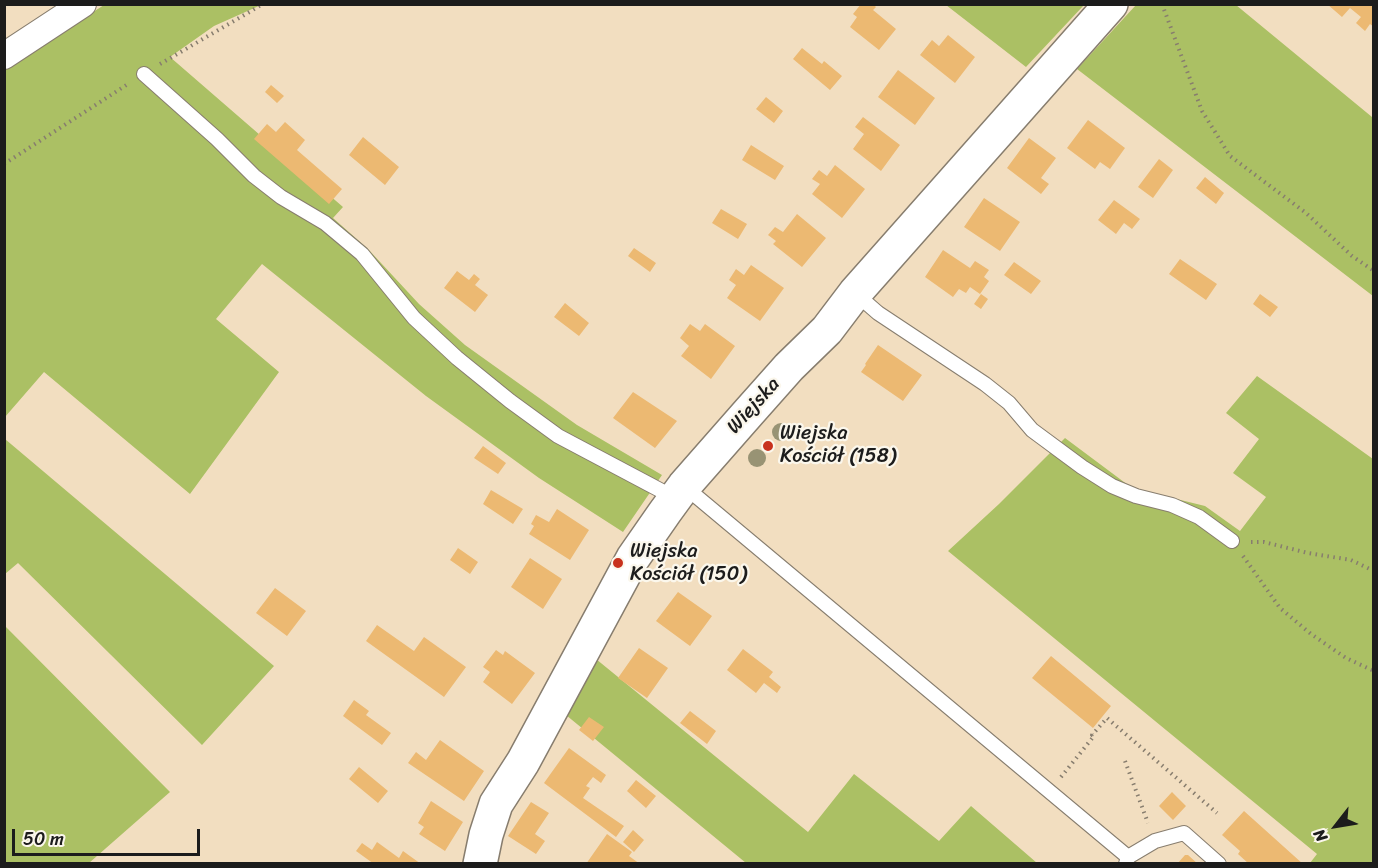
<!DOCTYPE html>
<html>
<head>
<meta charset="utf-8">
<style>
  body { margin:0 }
  #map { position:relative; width:1378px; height:868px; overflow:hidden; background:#f2dec0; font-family:Sriracha,sans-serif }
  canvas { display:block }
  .frame { position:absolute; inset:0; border:6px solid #1c1c1c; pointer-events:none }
  .north { position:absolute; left:1306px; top:796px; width:60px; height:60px; -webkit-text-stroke:4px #fbf7ec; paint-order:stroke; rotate:239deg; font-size:16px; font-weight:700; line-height:24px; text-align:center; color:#1c1c1c }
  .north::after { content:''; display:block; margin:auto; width:21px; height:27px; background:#1c1c1c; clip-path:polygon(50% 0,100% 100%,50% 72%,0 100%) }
  .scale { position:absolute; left:12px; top:829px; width:188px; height:27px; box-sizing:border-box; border:3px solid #1c1c1c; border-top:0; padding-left:8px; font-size:18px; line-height:21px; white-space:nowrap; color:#1c1c1c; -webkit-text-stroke:4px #fbf7ec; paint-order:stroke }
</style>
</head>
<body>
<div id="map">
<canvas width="1378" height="868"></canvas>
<div class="frame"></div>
<div class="north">N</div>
<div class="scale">50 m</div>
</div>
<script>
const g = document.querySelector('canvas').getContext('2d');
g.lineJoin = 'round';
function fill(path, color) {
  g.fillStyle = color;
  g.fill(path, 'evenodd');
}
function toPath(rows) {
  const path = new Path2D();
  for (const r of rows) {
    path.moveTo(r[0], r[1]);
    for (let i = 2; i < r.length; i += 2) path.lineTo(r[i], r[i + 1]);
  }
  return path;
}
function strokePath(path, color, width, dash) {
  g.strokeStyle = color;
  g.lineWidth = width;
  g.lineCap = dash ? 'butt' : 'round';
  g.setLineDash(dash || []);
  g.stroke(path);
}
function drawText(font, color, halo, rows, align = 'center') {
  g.font = font + ' Sriracha,sans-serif';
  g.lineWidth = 4.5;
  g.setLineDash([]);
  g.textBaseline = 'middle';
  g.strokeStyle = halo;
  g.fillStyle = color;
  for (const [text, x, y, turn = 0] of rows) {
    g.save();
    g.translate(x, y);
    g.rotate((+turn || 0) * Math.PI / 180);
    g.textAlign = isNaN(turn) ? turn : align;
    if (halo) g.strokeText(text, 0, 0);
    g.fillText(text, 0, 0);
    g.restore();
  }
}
const green = toPath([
  [104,5,261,5,214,26,170,57,343,207,333,218,368,249,419,304,465,345,577,425,662,475,623,532,539,478,426,396,262,264,216,319,279,372,190,494,44,372,5,417,5,69],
  [946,5,946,4,1084,5,1026,67],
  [1136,5,1236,5,1372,117,1373,116,1373,296,1077,69],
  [1257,376,1373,459,1373,863,1310,863,1317,854,948,551,999,504,1065,438,1132,488,1205,506,1240,531,1266,497,1233,473,1259,439,1226,413],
  [5,439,274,666,202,745,18,563,5,574],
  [4,625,170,792,89,863,5,863],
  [596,659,808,832,854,774,939,841,971,806,1037,863,746,863,566,715]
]);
const building = toPath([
  [861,4,873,4,876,7,873,10,896,29,879,50,850,27,857,17,853,14],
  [1327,4,1374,4,1374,27,1370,24,1365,31,1356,23,1361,17,1350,8,1342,17],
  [948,35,975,57,955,83,920,55,932,40,939,46],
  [802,48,822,64,824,61,842,76,830,90,793,59],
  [898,70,935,98,915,125,878,97],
  [271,85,284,96,277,103,265,92],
  [766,97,783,111,774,123,756,109],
  [863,117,900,145,881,171,853,149,864,134,855,127],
  [1088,120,1125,148,1110,169,1100,162,1095,169,1067,148],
  [285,122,305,140,297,150,342,189,329,204,254,139,267,124,276,132],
  [363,137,399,167,385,185,349,155],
  [1029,138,1056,158,1041,178,1049,184,1041,194,1007,168],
  [751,145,784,166,775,180,742,160],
  [1159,159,1173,170,1153,198,1138,187],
  [835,165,865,189,842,218,812,194,820,184,812,179,819,170,827,176],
  [1205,177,1224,193,1216,204,1196,188],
  [984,198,1020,222,1000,251,964,227],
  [1114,200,1140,219,1132,229,1124,223,1116,234,1098,220],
  [721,209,747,224,738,239,712,223],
  [797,214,826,238,802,267,773,244,776,241,768,235,775,227,783,232],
  [634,248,656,263,650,272,628,256],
  [943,250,970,268,975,261,989,270,984,277,989,281,980,294,970,287,966,293,959,289,953,297,925,277],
  [1180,259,1217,284,1206,300,1169,274],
  [1014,262,1041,281,1031,294,1004,275],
  [751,265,784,288,760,321,727,298,736,285,729,280,736,269,744,275],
  [457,271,469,280,474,274,480,279,475,285,488,295,475,312,444,288],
  [981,294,988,299,981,309,974,304],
  [1260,294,1278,307,1270,317,1253,304],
  [565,303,589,323,579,336,554,317],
  [690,324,700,331,705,324,735,346,711,379,681,356,689,346,680,338],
  [878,345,922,375,903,401,861,372,866,365,865,364],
  [633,392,677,421,655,448,613,418],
  [483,446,506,463,498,474,474,458],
  [491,490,523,509,513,524,483,504],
  [557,509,589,530,570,560,529,534,534,526,531,524,536,515,549,522],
  [458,548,478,562,470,574,450,560],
  [530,558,562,579,543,609,511,587],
  [275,588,306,611,287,636,256,613],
  [678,592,712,616,690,646,656,621],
  [377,625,414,651,424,637,466,667,444,697,366,641],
  [639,648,668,668,647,698,618,678],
  [743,649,773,672,769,677,781,687,777,693,764,683,756,693,727,670],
  [496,650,503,655,505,651,535,673,512,704,483,682,490,672,483,667],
  [1051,656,1111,706,1093,728,1032,678],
  [354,700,369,711,366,715,391,733,382,745,343,716],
  [690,711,716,731,707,744,680,723],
  [589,717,604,727,593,741,579,730],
  [440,740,484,771,464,801,408,763,416,752,426,760],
  [569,748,606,775,601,783,593,777,586,786,590,788,583,798,624,826,616,837,544,783],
  [359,767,388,791,378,803,349,779],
  [636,780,656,796,646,808,627,791],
  [1172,792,1186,806,1173,820,1159,806],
  [431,801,463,822,445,851,419,834,424,827,418,823],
  [531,802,549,813,535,834,545,841,536,854,508,836],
  [1244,811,1303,864,1249,864,1238,854,1240,851,1222,835],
  [633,830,644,840,634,852,623,842],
  [607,834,632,852,629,856,640,864,586,864],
  [377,842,399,858,403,851,421,864,374,864,356,851,362,843,372,850],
  [1185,855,1188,855,1198,864,1177,864]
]);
const path = toPath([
  [1162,4,1202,111,1230,156,1306,213,1352,256,1374,271],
  [160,64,263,4],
  [4,164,128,84],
  [1251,542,1264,542,1308,553,1351,560,1374,571],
  [1243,556,1280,608,1311,634,1346,658,1374,671],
  [1125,761,1148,823],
  [1061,777,1094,736,1092,735,1107,718,1217,813]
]);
const lane = toPath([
  [144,74,217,139,254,176,281,197,325,223,362,254,414,318,457,358,510,401,558,436,675,498],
  [855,293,878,313,985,384,1009,403,1032,430,1082,467,1112,486,1136,496,1172,505,1199,517,1232,541],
  [684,486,1128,857],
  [1126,864,1128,857,1155,841,1184,833,1219,864]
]);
const street = toPath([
  [4,56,83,4]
]);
const secondary = toPath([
  [480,864,486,835,496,804,523,762,633,558,665,512,684,486,749,412,789,367,827,330,855,293,1111,4]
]);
const trees = [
  [781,432],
  [757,458]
];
const markers = [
  [768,446,6,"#c8321e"],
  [618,563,6,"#c8321e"]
];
const streetNames = [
  ["Wiejska",754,406,-48]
];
const poiNames = [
  ["Wiejska",780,434],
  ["Kościół (158)",780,457],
  ["Wiejska",630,552],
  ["Kościół (150)",630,575]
];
fill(green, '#abc064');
fill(building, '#ecb972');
strokePath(lane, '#877d6e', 16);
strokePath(street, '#877d6e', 28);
strokePath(secondary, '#877d6e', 36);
strokePath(path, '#877d6e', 4, [1.5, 4.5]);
strokePath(lane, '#fff', 14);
strokePath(street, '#fff', 26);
strokePath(secondary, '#fff', 33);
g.fillStyle = '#989374';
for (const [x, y] of trees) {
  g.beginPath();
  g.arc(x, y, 9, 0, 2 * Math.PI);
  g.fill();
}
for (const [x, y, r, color] of markers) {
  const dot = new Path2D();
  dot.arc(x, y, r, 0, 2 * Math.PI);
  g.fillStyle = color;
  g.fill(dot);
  strokePath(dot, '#fbf7ec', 2);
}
drawText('20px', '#1c1c1c', '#fbf7ec', streetNames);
drawText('20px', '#1c1c1c', '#fbf7ec', poiNames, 'left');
</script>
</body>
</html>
